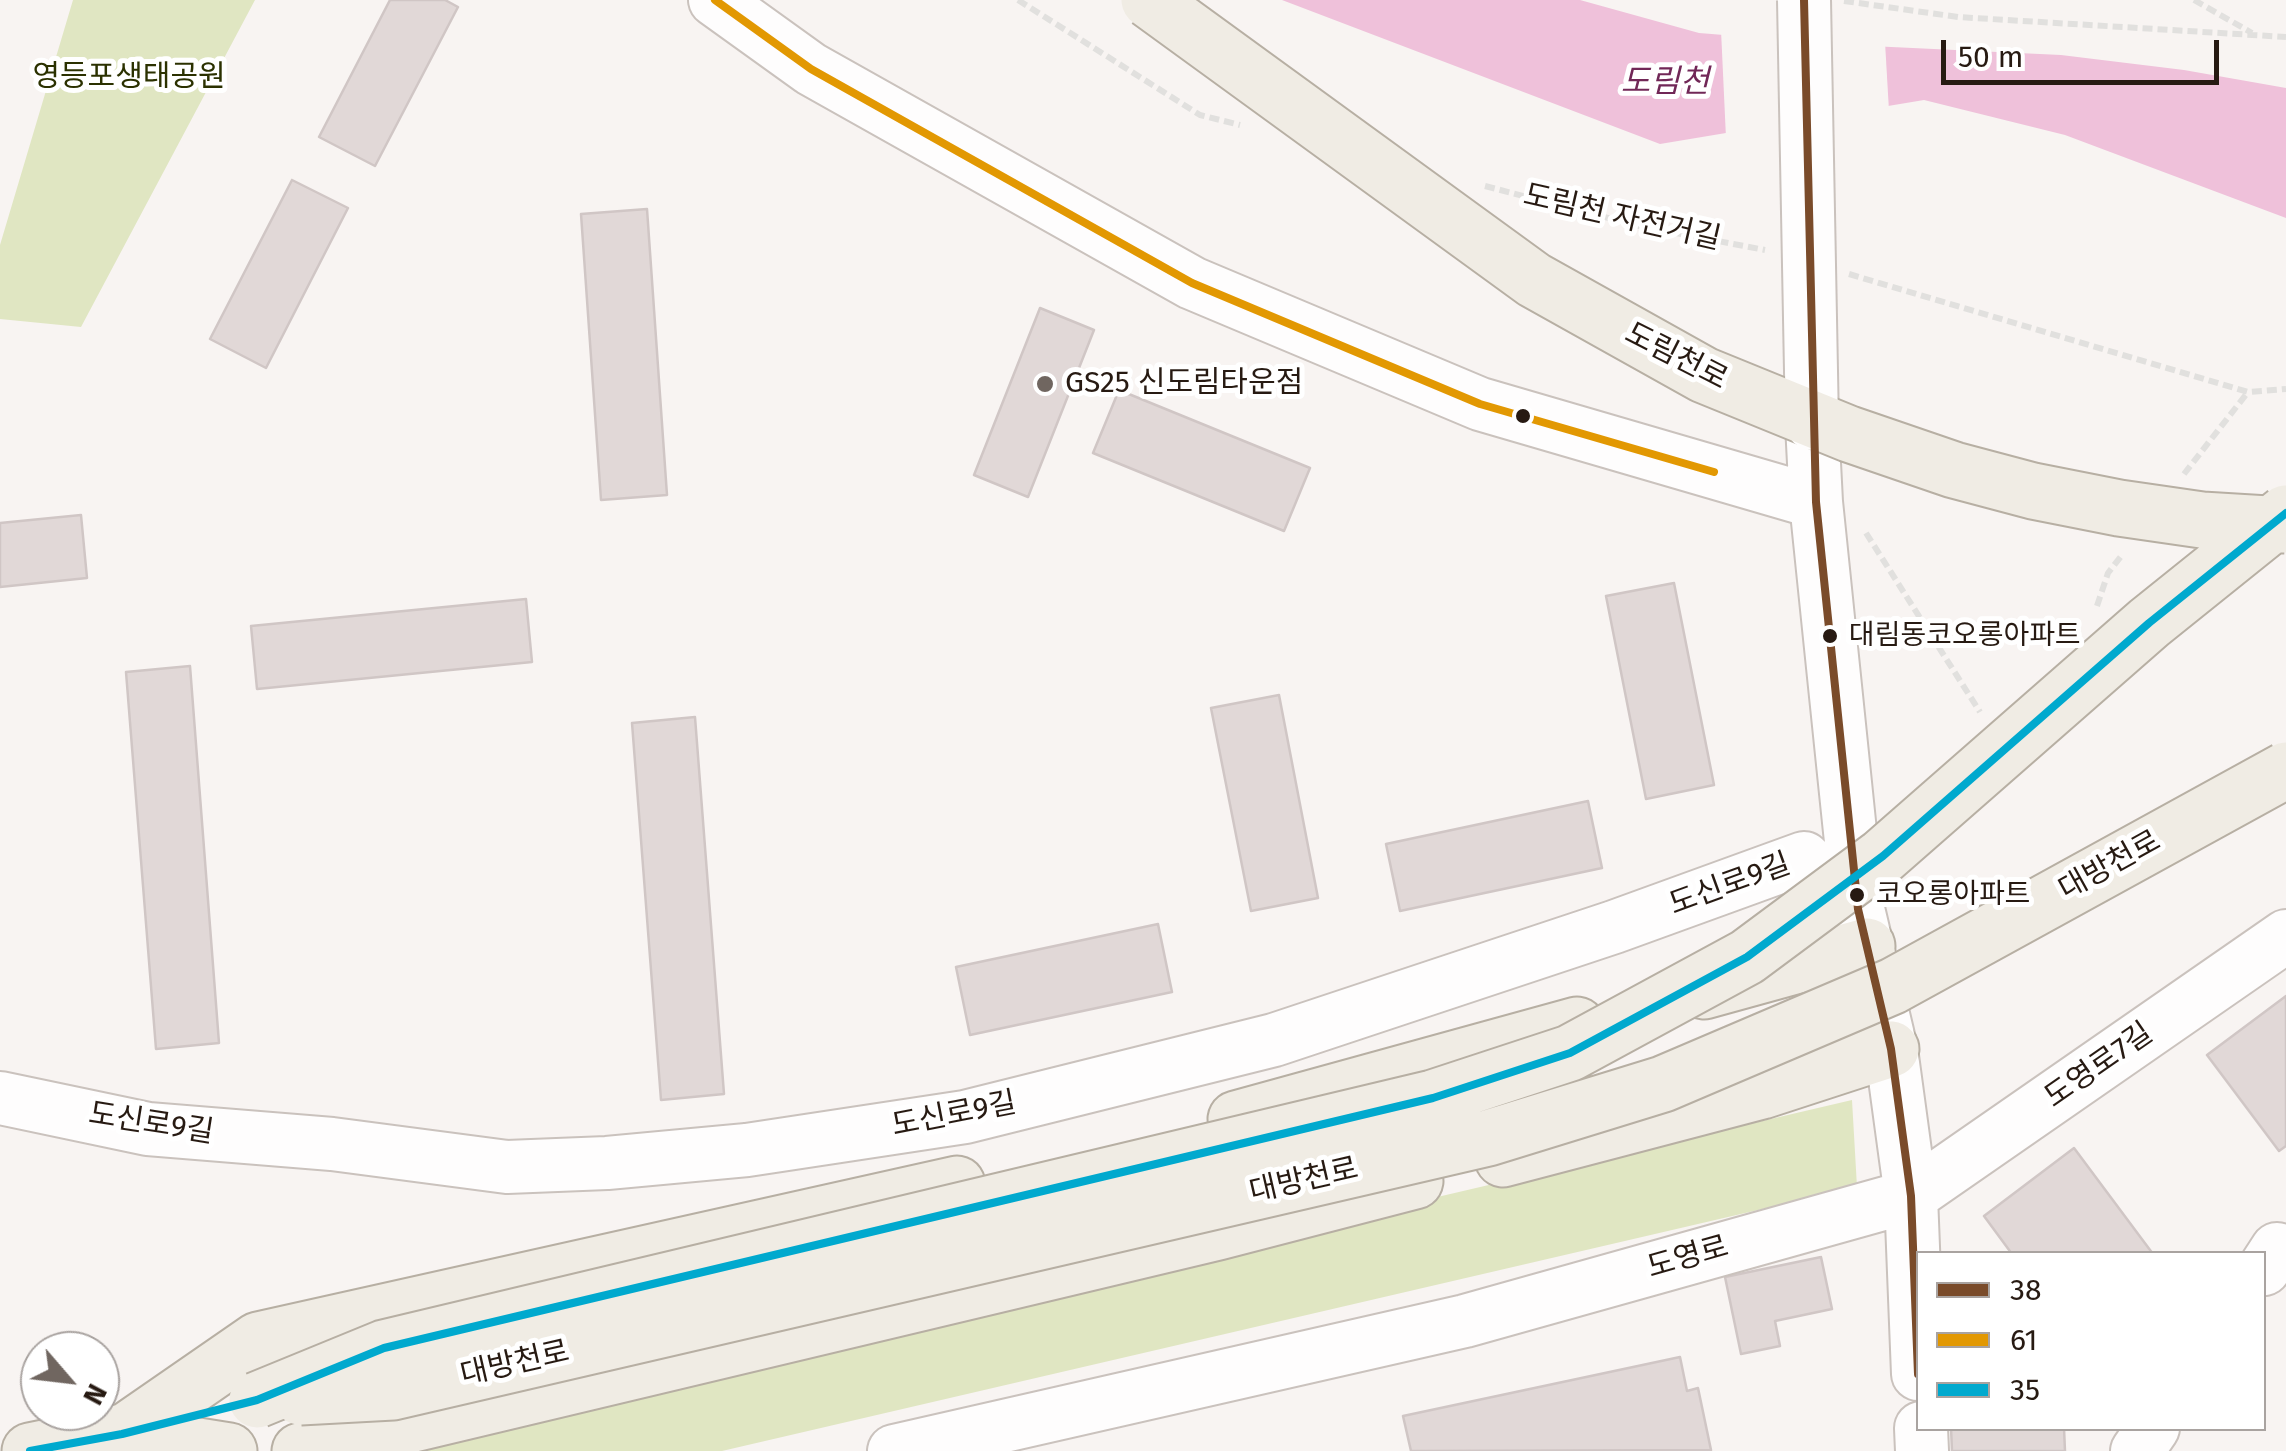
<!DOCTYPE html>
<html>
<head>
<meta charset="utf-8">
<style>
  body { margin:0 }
  #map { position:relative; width:2286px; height:1451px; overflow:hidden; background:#f8f4f2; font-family:"Fira Sans",sans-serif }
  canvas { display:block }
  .legend { position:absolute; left:1916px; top:1251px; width:350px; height:180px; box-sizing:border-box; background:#fff; border:2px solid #a9a3a0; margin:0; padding:12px 18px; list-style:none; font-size:30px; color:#271a12 }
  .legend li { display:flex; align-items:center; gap:20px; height:50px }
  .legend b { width:50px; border:2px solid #a9a3a0 }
  .north { position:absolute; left:20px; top:1331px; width:100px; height:100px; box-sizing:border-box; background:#fff; border:2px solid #a9a3a0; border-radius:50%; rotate:118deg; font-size:28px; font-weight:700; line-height:40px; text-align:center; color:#271a12 }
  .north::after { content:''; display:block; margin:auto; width:35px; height:45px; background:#706660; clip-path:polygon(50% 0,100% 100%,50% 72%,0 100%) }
  .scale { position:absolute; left:1941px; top:40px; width:278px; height:45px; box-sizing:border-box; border:5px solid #271a12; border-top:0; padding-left:12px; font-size:30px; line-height:35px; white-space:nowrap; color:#271a12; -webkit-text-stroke:8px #fff; paint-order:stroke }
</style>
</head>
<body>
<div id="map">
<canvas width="2286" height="1451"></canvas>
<ul class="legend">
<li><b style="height:12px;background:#7a4b2a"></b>38</li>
<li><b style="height:12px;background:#e29802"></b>61</li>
<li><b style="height:12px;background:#00a9ce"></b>35</li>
</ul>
<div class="north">N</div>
<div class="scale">50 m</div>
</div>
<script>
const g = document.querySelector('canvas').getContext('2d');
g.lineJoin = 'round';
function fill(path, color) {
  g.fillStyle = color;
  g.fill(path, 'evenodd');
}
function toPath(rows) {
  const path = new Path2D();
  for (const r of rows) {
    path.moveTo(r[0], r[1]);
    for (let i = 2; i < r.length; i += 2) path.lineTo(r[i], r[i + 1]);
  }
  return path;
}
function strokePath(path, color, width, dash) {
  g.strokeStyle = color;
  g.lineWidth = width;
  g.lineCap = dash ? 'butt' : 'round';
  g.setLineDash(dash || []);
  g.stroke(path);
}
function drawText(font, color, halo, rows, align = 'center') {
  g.font = font + ' "Fira Sans","Noto Sans KR",sans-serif';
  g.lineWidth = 10;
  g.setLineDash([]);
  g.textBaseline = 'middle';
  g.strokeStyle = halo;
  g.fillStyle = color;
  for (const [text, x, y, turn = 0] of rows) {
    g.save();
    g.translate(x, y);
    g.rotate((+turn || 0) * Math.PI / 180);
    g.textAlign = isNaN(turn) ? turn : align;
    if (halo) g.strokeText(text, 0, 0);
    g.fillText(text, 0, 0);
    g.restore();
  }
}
const green = toPath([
  [73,0,255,0,81,327,0,319,0,245],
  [1852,1100,1857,1187,722,1451,352,1451]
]);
const water = toPath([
  [1282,0,1580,0,1699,33,1849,45,2061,55,2184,70,2286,88,2286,218,2065,135,1924,100,1660,144]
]);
const pier = toPath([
  [1721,30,1885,42,1889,111,1726,138]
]);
const building = toPath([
  [390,0,445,0,458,7,375,166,319,137,390,0],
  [292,180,348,208,266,368,210,339,292,180],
  [647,209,667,495,601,500,581,214,647,209],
  [1040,308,1094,330,1028,497,974,475,1040,308],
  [1119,390,1310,468,1284,531,1093,453,1119,390],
  [81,515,87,578,0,587,0,523,81,515],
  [1674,583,1714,785,1646,799,1606,596,1674,583],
  [526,599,532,662,257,689,251,626,526,599],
  [190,666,219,1043,156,1049,126,672,190,666],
  [1279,695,1318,898,1251,911,1211,708,1279,695],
  [695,717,724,1094,661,1100,632,723,695,717],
  [1588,801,1602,868,1400,911,1386,844,1588,801],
  [1158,924,1172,992,970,1035,956,967,1158,924],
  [2286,996,2286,1146,2279,1151,2207,1055,2286,996],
  [2074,1148,2153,1254,2012,1254,1984,1216,2074,1148],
  [1821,1257,1832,1309,1775,1321,1780,1346,1741,1354,1725,1277,1821,1257],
  [1680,1357,1687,1391,1698,1388,1711,1450,1411,1451,1403,1416,1680,1357],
  [1951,1428,2064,1428,2065,1451,1952,1451,1951,1428]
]);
const path = toPath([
  [1018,0,1200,115,1240,125],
  [2194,0,2252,33],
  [1844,1,1958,17,2286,37],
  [1485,186,1639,226,1765,250],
  [1849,274,2248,392,2286,389],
  [2184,474,2248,392],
  [1866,533,1980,712],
  [2097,606,2108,573,2122,555]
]);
const minor = toPath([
  [715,0,811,69,1192,283,1480,404,1816,502],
  [1812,424,1816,502,1858,909,1891,1049,1911,1196,1918,1374],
  [0,1098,148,1129,332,1144,507,1167,607,1163,747,1150,965,1117,1274,1040,1614,927,1804,858,1858,909],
  [2264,1269,2277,1249],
  [1921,1428,1922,1451],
  [894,1451,1465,1321,1911,1196,2286,936],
  [2137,1451,2153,1428]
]);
const major = toPath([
  [1704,991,1867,946],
  [1236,1119,1577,1025],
  [1503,1159,1762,1091,1891,1049],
  [122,1434,258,1340,957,1184],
  [122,1434,229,1451],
  [30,1451,157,1425],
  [300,1451,1218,1232,1415,1181]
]);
const minorBridge = toPath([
  [1804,0,1812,424]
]);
const majorBridge = toPath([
  [1149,0,1534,280,1704,375,1849,434,1954,470,2033,491,2119,508,2202,520,2286,525],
  [300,1397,393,1392,1488,1138,1663,1084,1893,986,2286,770],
  [257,1400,384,1348,1433,1098,1570,1053,1747,957,1883,856,2149,623,2286,513]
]);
const bus1 = toPath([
  [1804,0,1816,502,1858,909,1891,1049,1911,1196,1918,1374]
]);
const bus2 = toPath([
  [715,0,811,69,1192,283,1480,404,1714,472]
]);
const bus3 = toPath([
  [30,1451,122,1434,257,1400,384,1348,1433,1098,1570,1053,1747,957,1883,856,2149,623,2286,513]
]);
const markers = [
  [1045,384,10,"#706660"],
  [1523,416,9,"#271a12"],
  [1830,636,9,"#271a12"],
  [1857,895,9,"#271a12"]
];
const busNames = [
  ["대림동코오롱아파트",1849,636],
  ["코오롱아파트",1876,895]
];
const parkNames = [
  ["영등포생태공원",129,78]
];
const streetNames = [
  ["도림천 자전거길",1622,218,13],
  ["도림천로",1676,357,27],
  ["대방천로",2110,866,-29],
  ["도신로9길",1730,885,-20],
  ["도영로7길",2099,1066,-35],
  ["도신로9길",954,1115,-11],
  ["도신로9길",151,1124,9],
  ["대방천로",1304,1181,-13],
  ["도영로",1688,1258,-16],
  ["대방천로",515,1364,-13]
];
const poiNames = [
  ["GS25 신도림타운점",1065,384]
];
const waterNames = [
  ["도림천",1665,83]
];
fill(green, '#e0e6c2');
fill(water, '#efc1da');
fill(pier, '#f8f4f2');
fill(building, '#e1d8d7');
strokePath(building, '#d0c6c5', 2.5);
strokePath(minor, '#cac2bd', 56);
strokePath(major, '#b7afa3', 59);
strokePath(path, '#e1e0de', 6, [10, 5]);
strokePath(minor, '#fefdfd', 52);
strokePath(major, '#f0ece4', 55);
strokePath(minorBridge, '#cac2bd', 56, []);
strokePath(majorBridge, '#b7afa3', 59, []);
strokePath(minorBridge, '#fefdfd', 52);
strokePath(majorBridge, '#f0ece4', 55);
strokePath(bus1, '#7a4b2a', 8);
strokePath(bus2, '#e29802', 8);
strokePath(bus3, '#00a9ce', 8);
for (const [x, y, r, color] of markers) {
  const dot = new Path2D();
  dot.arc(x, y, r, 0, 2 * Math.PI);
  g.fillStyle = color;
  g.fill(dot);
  strokePath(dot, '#fff', 4);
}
drawText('28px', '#271a12', '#fff', busNames, 'left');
drawText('30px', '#2b3100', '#fff', parkNames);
drawText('30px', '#271a12', '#fff', streetNames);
drawText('30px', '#271a12', '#fff', poiNames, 'left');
drawText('italic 32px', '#712757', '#fff', waterNames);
</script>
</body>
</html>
